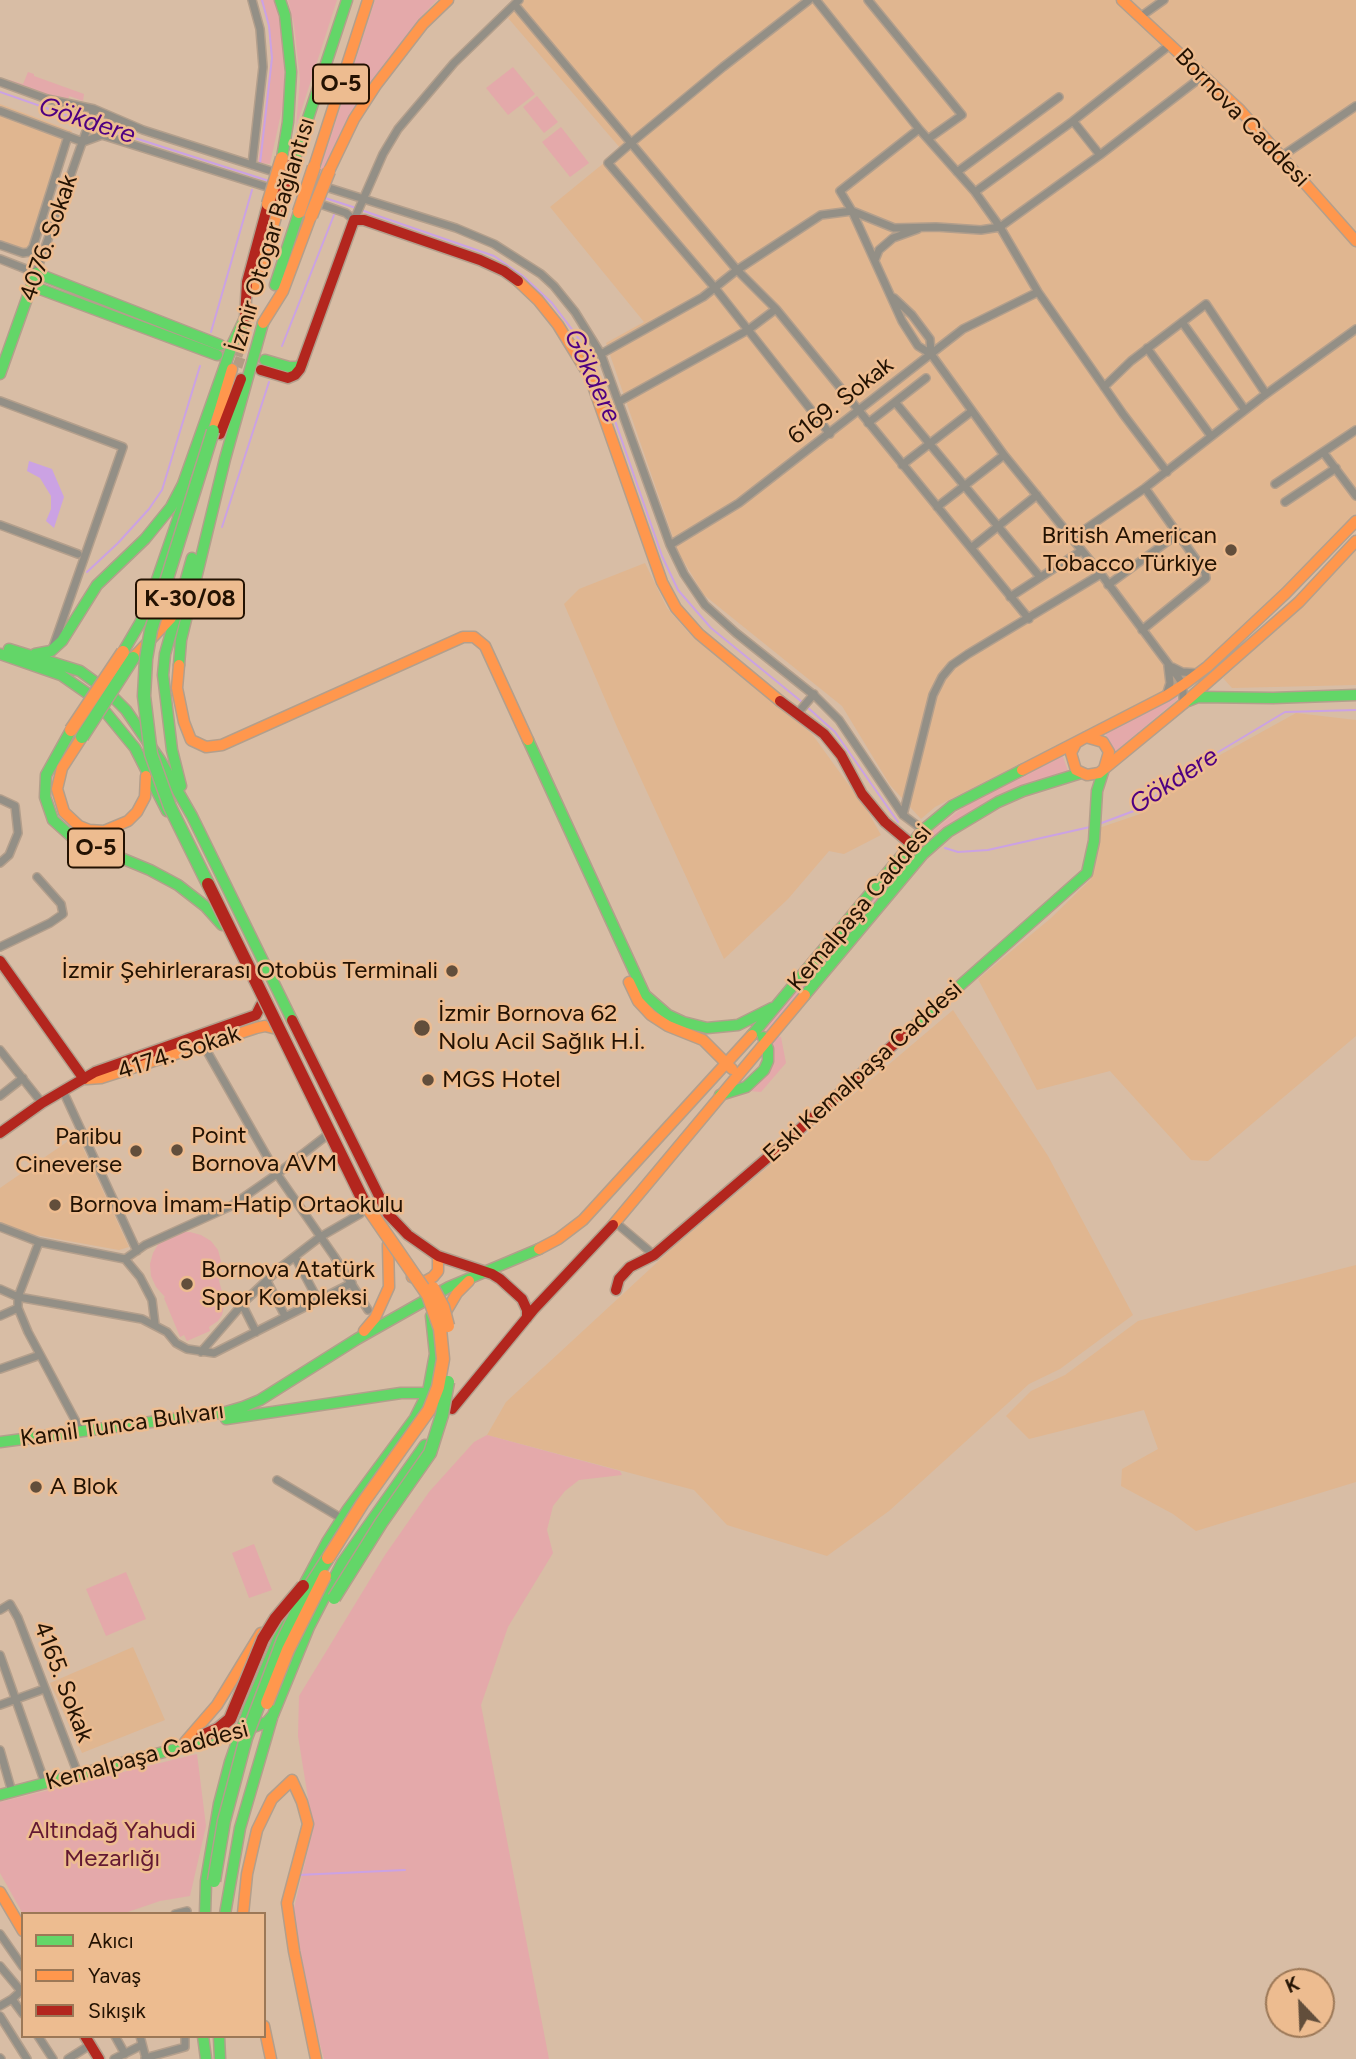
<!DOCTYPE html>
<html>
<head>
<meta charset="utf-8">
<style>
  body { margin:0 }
  #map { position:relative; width:1356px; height:2059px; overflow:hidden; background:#d8bda5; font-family:Figtree,sans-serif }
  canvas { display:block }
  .legend { position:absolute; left:21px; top:1912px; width:245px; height:126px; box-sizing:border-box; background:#edbc90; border:2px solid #9c7857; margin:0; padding:9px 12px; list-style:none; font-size:21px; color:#231202 }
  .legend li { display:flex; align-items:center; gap:14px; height:35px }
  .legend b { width:35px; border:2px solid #9c7857 }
  .north { position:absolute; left:1265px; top:1968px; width:70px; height:70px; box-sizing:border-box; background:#edbc90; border:2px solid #9c7857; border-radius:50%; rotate:337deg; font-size:19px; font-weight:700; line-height:28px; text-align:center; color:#231202 }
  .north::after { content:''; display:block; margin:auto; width:24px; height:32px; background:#624e3b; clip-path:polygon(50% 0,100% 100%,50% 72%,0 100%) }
</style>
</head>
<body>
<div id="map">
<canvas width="1356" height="2059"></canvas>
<ul class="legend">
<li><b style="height:9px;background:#63d668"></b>Akıcı</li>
<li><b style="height:9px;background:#ff974d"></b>Yavaş</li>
<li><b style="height:9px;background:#b3261e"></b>Sıkışık</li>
</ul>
<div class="north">K</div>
</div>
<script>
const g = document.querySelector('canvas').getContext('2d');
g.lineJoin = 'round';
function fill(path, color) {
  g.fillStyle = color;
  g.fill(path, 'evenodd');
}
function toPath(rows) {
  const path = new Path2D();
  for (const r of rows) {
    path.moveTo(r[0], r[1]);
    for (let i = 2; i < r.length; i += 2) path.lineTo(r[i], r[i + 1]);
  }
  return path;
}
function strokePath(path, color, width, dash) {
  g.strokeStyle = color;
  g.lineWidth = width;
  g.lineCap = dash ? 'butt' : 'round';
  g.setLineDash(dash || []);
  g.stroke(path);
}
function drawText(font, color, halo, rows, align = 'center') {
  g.font = font + ' Figtree,sans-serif';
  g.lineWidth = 5;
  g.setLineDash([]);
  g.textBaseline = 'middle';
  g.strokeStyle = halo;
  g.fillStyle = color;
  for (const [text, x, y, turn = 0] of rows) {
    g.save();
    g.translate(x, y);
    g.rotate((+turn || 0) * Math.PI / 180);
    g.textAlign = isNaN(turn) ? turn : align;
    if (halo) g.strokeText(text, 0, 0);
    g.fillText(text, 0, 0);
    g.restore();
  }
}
const built = toPath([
  [524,0,1356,0,1356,514,1322,552,1258,613,1196,668,1163,691,935,807,921,819,890,785,842,706,704,595,678,552,606,343,644,322,550,207,621,149,508,18],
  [0,104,72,131,36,252,0,241],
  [1356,550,1356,685,1232,688,1223,678,1280,626],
  [645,563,667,608,688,632,812,734,867,810,881,835,844,854,829,851,788,899,724,959,617,727,564,604,579,589],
  [1296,713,1356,720,1356,1036,1208,1161,1191,1160,1110,1071,1037,1090,978,979,1051,918,1091,879,1099,828,1140,814,1191,771],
  [953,1010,1048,1156,1133,1315,1060,1369,1029,1384,889,1511,827,1556,727,1525,694,1490,487,1435,506,1402,677,1244],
  [77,1135,129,1247,119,1250,63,1240,25,1233,0,1222,0,1188],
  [1356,1265,1356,1482,1196,1531,1173,1514,1121,1486,1122,1469,1158,1449,1144,1410,1029,1439,1006,1416,1031,1391,1065,1375,1138,1321],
  [133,1647,165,1720,82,1753,50,1683]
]);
const green = toPath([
  [260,0,275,0,283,40,285,95,270,164,258,163,271,58,268,21],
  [288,0,337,0,296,127,300,80,294,25],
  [375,0,437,0,418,20,320,176,318,176],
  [513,67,535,94,508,115,486,88],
  [28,72,34,74,34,76,84,94,83,101,69,96,68,103,10,82,10,80,23,84],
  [537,96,558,122,544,133,523,107],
  [561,127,589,163,570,177,542,142],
  [1176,696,1178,699,1115,752,1105,733],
  [1062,754,1068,771,1033,782,984,803,940,832,767,1032,764,1029,925,837,974,799],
  [777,1036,781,1037,786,1063,761,1092,749,1091,770,1046],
  [179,1232,190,1232,201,1235,211,1241,218,1250,221,1261,219,1281,225,1302,222,1315,218,1321,209,1327,210,1331,187,1341,184,1335,180,1337,164,1298,165,1297,156,1287,151,1276,150,1264,153,1253,159,1243,168,1236],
  [487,1435,620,1471,622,1475,579,1480,565,1491,553,1506,547,1530,553,1553,508,1627,481,1705,549,2059,324,2059,313,2018,293,1912,313,1829,298,1736,299,1696,385,1555,429,1492,474,1442],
  [254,1544,272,1590,249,1598,232,1553],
  [126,1572,146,1619,106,1636,86,1589],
  [197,1754,206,1826,190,1896,160,1901,122,1914,23,1914,0,1873,0,1802]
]);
const water = toPath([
  [29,461,52,469,64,497,54,528,46,521,51,509,51,496,40,478,27,471]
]);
const stream = toPath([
  [0,92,86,122],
  [91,124,269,181],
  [260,164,272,58,269,26,262,0],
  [325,198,356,208],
  [361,210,494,256,523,276,552,303,577,336,596,373,613,415,662,556,678,590,711,628,802,702],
  [211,332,252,190],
  [282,346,334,215],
  [222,527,269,382],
  [87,572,118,543,149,509,162,490,200,366],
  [806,706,835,732,898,822],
  [1099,824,1139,809,1190,769,1285,712,1356,710],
  [945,848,958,852,988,850,1090,827],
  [298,1875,405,1870]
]);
const secondaryTunnel = toPath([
  [220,345,259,358],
  [220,356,258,369]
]);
const street = toPath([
  [816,0,919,129,975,192,1000,227,1038,292,1123,414,1167,472],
  [868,0,962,115,928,139],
  [515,5,631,143,723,67,809,0],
  [1140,17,1164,0],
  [0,82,47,99,94,109,143,130,271,171],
  [0,111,83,142,102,135,267,187],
  [1073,121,1100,155],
  [919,129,840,191,852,211,902,321,918,346,931,354,1004,455,1101,574,1178,677,1183,685,1183,702],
  [1282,156,1356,106],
  [252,165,263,67,260,29,252,0],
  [957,172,1059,97],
  [329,188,456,228,494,244,541,274,554,286,575,312,601,354,670,545,684,574,705,605,736,633,815,696,839,720,903,815,923,830],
  [975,192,1073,121,1171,44],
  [323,205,346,213,354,220,383,154,398,129,454,63,519,0],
  [0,245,23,253,29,252,33,247,68,136],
  [0,259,36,273,94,109],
  [875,260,879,250,893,238,918,229],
  [894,298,912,315,930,339,931,354],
  [1182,322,1245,410],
  [1147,348,1211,436],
  [601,354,703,297,737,270,821,215,852,211,894,228,936,227,981,230,1000,227,1100,155,1204,75],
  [1104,387,1131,361,1206,304,1266,394],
  [0,401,123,447,53,647],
  [620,401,748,330,776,309],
  [895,402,1040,577],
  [868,423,926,378],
  [830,434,715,288,608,163,631,143,737,270,776,309,1029,619],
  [1323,452,1356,430],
  [902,465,972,411],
  [1275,484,1323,452,1356,496],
  [1285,502,1336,468],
  [937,507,1004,455],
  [0,525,78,554],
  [1071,539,1145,488,1262,397,1356,329],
  [670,545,739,503,963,329,1038,292],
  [971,548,1037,495],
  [1108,585,1179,533],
  [1010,597,1081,551],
  [1142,630,1206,578,1205,572,1145,488],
  [1172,667,1182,672,1197,673],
  [1166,696,1170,683,1168,666],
  [797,714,814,694],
  [0,799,15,806,18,833,9,855,0,863],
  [903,815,933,695,942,677,952,665,968,654,1101,574],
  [0,947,50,923,63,914,61,904,37,877],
  [204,1046,277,1174,334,1256,368,1310],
  [0,1050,42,1103],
  [63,1091,137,1251],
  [0,1096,23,1078],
  [615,1222,654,1255],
  [0,1227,39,1242,125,1259,140,1277,152,1300,155,1324],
  [295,1257,318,1300],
  [125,1259,145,1245,231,1206,277,1174,326,1136],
  [267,1281,285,1316],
  [0,1289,18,1297,142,1319,167,1332,176,1343,187,1349,214,1353,352,1283],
  [242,1304,256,1332],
  [18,1308,28,1332,81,1431],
  [0,1316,18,1308,18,1297,39,1242],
  [201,1352,247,1299,281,1267,320,1237,360,1214],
  [0,1369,40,1355],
  [277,1480,341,1518],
  [0,1610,10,1604,18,1618,78,1774],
  [0,1655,45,1783],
  [0,1705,44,1689],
  [0,1750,12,1792],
  [175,1914,187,1911],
  [0,1934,23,1967],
  [0,1966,21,1991,12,1999],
  [0,2006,12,1999,23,2014],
  [0,2016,27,2059],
  [38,2036,53,2059],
  [115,2036,125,2054],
  [140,2036,146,2059],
  [0,2058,1,2059],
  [145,2058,185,2047,185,2036],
  [68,2059,90,2045],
  [114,2059,142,2045]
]);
const fast = toPath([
  [280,0,285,15,291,72,288,122,282,158],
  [294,161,347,0],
  [275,285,299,212],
  [32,286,217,355],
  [265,360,289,367,297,367,302,364],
  [0,374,36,273,220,345],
  [9,649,80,671,106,690,126,710,160,760,192,816,292,1020],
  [123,652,140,623,151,597,189,487],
  [0,654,61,675,94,698,135,748,167,811],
  [35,654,51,651,62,641,97,585,145,539,171,507,183,484,233,343,245,318],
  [179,665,181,640,225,459,263,323],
  [1188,701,1198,697,1273,698,1356,695],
  [71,730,46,775,45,797,53,820,73,838,150,870,178,885,205,906,222,925],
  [528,740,645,995,668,1015,683,1022,707,1028,738,1025,772,1008],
  [181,786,172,750,163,675,165,654,192,558],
  [805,995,923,854,948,832,998,802,1023,791,1081,773],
  [752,1035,923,830,952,806,1022,770],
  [903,1036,1087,873,1094,841,1097,791,1104,769],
  [720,1095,746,1087,764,1070,768,1061,768,1049,763,1037],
  [226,1419,401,1393,432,1393],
  [0,1442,226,1412,243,1407,260,1400,357,1339,449,1287,539,1249],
  [0,1795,240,1732,267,1722,273,1715,309,1627,342,1563,425,1445],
  [205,1914,206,1881,219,1804,230,1762,249,1708,290,1611,327,1542,348,1509,415,1418,428,1392,435,1354,431,1316],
  [225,1914,240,1828,272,1718],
  [203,2036,206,2059],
  [219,2036,220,2059]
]);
const slow = toPath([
  [1122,0,1240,110,1356,241],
  [314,167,368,0],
  [329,171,354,119,376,85,423,24,448,0],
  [518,281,538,300,558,325,590,377,662,582,676,608,699,634,780,701],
  [255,286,279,207],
  [263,323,283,291,311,216],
  [215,426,232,369],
  [133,658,171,618],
  [179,665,177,688,184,722,191,740,206,747,222,745,463,637,474,637,485,646,528,740],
  [82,737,62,768,57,789,64,812,79,826,89,830,104,831,128,821,137,812,145,797,146,776],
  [1104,769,1109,752,1103,742,1086,737,1076,743,1071,753,1076,770,1087,775,1099,773,1104,769,1183,704,1299,602,1356,541],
  [1022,770,1166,696,1183,685,1207,667,1286,593,1356,521],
  [629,982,638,1001,651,1015,668,1026,703,1040,732,1069],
  [87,1079,101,1078,256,1028,265,1026,273,1028],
  [613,1225,805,995],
  [539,1249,558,1239,583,1220,752,1035],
  [412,1277,424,1282,433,1277,438,1271,438,1256],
  [441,1320,457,1293,469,1281],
  [364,1331,375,1318,389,1287,388,1245],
  [185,1742,217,1705,261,1633],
  [0,1892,23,1931],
  [243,1914,247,1874,257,1830,272,1799,292,1780,302,1802,308,1824,287,1903,294,1951,316,2059],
  [264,2026,271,2059]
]);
const jam = toPath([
  [245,318,247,282,268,204],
  [261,370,288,378,295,375,300,369,354,220,364,220,480,260,504,271,518,281],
  [220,434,241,379],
  [780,701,824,734,841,755,862,794,885,822,910,843],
  [0,961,84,1079],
  [292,1020,388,1214,408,1235,438,1256,492,1274,500,1279,522,1299,527,1310,527,1318],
  [0,1133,42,1103,95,1072,256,1015,261,1005],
  [616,1290,619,1279,630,1267,654,1255,780,1147,903,1036],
  [452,1409,534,1309,613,1225],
  [85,2036,99,2059]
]);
const fastBridge = toPath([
  [82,737,133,658],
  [208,884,170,807,151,754,144,696,146,659,151,630,213,431],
  [334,1598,381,1523,430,1453,442,1415,448,1382],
  [214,1881,224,1821,246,1738,283,1640,308,1589,328,1558]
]);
const slowBridge = toPath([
  [268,204,282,158],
  [299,212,314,167],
  [311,216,329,171],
  [71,730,123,652],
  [433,1288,443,1307,448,1326],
  [328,1558,362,1504,429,1410,438,1387,443,1359,440,1329,428,1295,364,1202],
  [267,1703,288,1650,325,1576]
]);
const jamBridge = toPath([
  [279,207,294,161],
  [208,884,364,1202],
  [202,1736,218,1729,230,1719,263,1639,276,1618,303,1586]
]);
const markers = [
  [1231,550,7,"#624e3b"],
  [452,971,7,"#624e3b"],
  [422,1028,9,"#624e3b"],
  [428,1080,7,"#624e3b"],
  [177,1150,7,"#624e3b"],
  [136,1151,7,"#624e3b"],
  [55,1205,7,"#624e3b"],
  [187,1284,7,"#624e3b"],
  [36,1487,7,"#624e3b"]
];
const shields = [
  [341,84,56],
  [190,599,108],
  [96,848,56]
];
const shieldNames = [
  ["O-5",341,84],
  ["K-30/08",190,599],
  ["O-5",96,848]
];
const streetNames = [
  ["Bornova Caddesi",1242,118,46],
  ["İzmir Otogar Bağlantısı",272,235,-73],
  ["4076. Sokak",49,238,-71],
  ["6169. Sokak",841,401,-38],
  ["Kemalpaşa Caddesi",860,908,-50],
  ["4174. Sokak",179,1053,-18],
  ["Eski Kemalpaşa Caddesi",863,1072,-42],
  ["Kamil Tunca Bulvarı",122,1425,-8],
  ["4165. Sokak",63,1682,69],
  ["Kemalpaşa Caddesi",147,1756,-15]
];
const poiNames = [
  ["British American",1217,536,"right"],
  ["Tobacco Türkiye",1217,564,"right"],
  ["İzmir Şehirlerarası Otobüs Terminali",438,971,"right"],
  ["İzmir Bornova 62",438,1014],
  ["Nolu Acil Sağlık H.İ.",438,1042],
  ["MGS Hotel",442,1080],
  ["Point",191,1136],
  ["Bornova AVM",191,1164],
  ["Paribu",122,1137,"right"],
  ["Cineverse",122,1165,"right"],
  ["Bornova İmam-Hatip Ortaokulu",69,1205],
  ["Bornova Atatürk",201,1270],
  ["Spor Kompleksi",201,1298],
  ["A Blok",50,1487]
];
const parkNames = [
  ["Altındağ Yahudi",112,1831],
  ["Mezarlığı",112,1859]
];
const waterNames = [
  ["Gökdere",87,121,18],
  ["Gökdere",592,376,65],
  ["Gökdere",1174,781,-33]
];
fill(built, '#e0b690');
fill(green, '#e4a9aa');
fill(water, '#cba2e3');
strokePath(stream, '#cba2e3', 2);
strokePath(secondaryTunnel, '#b49b84', 10, [10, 5]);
strokePath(street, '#b39f8c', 10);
strokePath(fast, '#b39f8c', 13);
strokePath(slow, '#b39f8c', 13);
strokePath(jam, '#b39f8c', 13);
strokePath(street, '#938f86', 7);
strokePath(fast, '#63d668', 10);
strokePath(slow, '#ff974d', 10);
strokePath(jam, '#b3261e', 10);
strokePath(fastBridge, '#b39f8c', 15, []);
strokePath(slowBridge, '#b39f8c', 15, []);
strokePath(jamBridge, '#b39f8c', 15, []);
strokePath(fastBridge, '#63d668', 12);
strokePath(slowBridge, '#ff974d', 12);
strokePath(jamBridge, '#b3261e', 12);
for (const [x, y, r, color] of markers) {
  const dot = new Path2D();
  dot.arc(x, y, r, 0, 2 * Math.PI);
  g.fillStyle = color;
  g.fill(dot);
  strokePath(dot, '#edbc90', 2.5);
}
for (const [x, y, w] of shields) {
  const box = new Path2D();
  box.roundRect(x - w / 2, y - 19.5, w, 39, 5);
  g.fillStyle = '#edbc90';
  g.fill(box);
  strokePath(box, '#231202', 2);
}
drawText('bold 23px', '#231202', null, shieldNames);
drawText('24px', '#231202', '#edbc90', streetNames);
drawText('24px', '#231202', '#edbc90', poiNames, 'left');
drawText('24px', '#621832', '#edbc90', parkNames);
drawText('italic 26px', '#4e0082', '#edbc90', waterNames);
</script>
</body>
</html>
